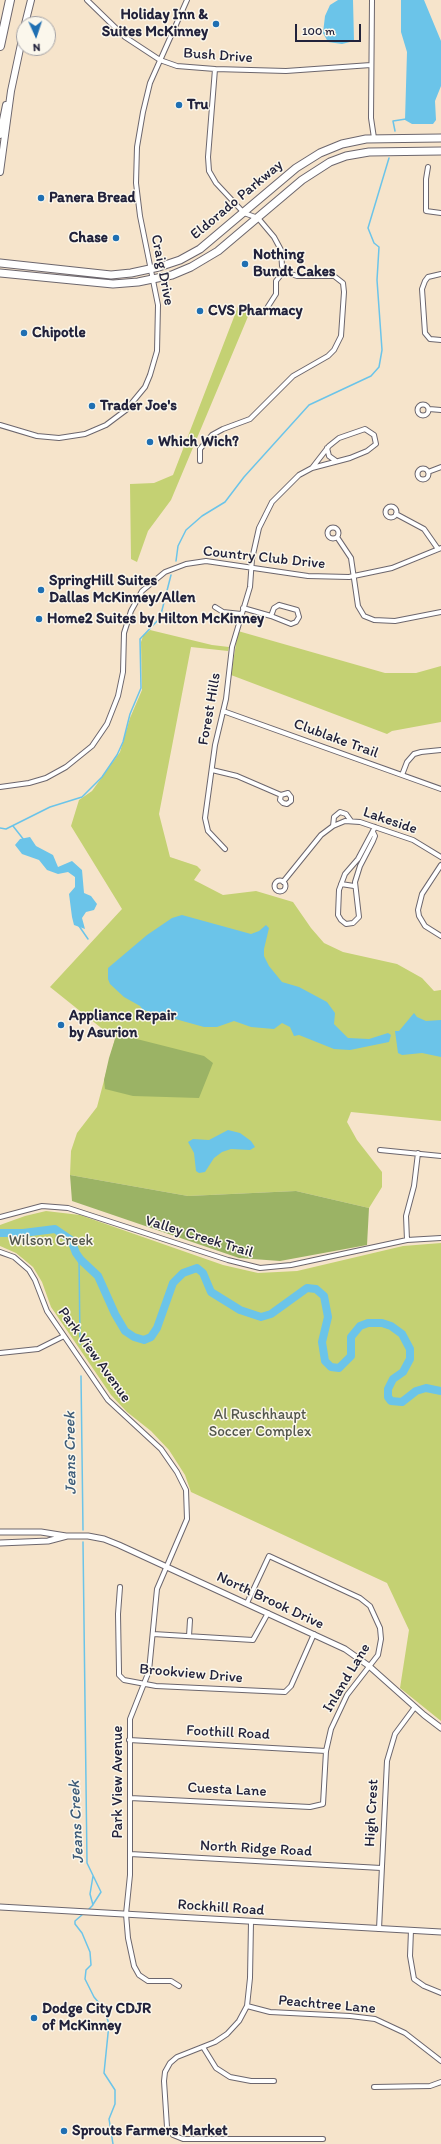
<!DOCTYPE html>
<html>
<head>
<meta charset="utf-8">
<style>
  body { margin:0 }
  #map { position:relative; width:441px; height:2144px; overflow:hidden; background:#f6e4cb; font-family:Itim,sans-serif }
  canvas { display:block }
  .north { position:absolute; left:16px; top:16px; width:40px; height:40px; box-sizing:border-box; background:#fbf7ec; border:1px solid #a4a2a5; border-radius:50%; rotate:177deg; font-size:11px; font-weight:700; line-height:16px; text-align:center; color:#22223b }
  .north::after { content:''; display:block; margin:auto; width:14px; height:18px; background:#1f6fb2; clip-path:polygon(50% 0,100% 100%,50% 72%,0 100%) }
  .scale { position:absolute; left:295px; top:24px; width:66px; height:18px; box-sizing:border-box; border:2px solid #22223b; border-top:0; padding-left:5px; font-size:12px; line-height:14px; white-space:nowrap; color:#22223b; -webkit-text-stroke:3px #fbf7ec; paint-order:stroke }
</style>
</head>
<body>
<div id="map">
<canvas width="441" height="2144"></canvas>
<div class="north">N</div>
<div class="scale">100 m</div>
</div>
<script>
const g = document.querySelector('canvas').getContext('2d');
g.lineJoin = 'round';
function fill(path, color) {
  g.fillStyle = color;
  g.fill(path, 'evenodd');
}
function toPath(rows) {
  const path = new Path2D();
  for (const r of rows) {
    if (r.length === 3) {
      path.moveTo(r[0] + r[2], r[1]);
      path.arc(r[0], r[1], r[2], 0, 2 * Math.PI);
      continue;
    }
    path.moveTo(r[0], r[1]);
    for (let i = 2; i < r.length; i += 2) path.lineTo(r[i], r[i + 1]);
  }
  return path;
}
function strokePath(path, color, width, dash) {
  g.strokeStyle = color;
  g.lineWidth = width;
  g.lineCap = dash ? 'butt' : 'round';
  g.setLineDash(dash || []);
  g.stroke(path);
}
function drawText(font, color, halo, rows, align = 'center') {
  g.font = font + ' Itim,sans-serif';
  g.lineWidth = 3;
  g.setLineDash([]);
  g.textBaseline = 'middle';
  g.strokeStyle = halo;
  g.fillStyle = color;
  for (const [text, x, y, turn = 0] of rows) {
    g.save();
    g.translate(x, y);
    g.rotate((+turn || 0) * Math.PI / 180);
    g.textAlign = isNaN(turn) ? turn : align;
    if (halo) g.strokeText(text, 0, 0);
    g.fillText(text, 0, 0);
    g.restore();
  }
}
const green = toPath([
  [239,304,252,307,171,500,148,531,137,562,131,559,130,484,154,483,173,475],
  [150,630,212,645,229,647,228,651,191,647,159,814,170,857,197,866,201,870,194,880,223,895,256,891,293,902,311,928,324,943,343,952,397,964,422,978,434,991,441,990,441,1121,351,1112,347,1122,357,1140,382,1172,382,1187,369,1208,296,1191,188,1196,70,1175,71,1151,77,1133,97,1107,115,1039,50,987,122,909,71,826,79,800,92,791,120,752,130,718,142,690,141,642,143,636],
  [238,631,385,673,416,673,441,666,441,722,392,731,387,734,231,675],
  [46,1211,80,1215,223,1265,258,1273,297,1271,403,1246,441,1243,441,1721,400,1688,409,1630,387,1583,191,1492,185,1475,169,1450,151,1431,127,1412,111,1395,51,1307,42,1282,33,1267,16,1253,0,1246,0,1225,25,1216]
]);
const forest = toPath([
  [121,1035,204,1056,213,1063,199,1098,133,1096,105,1089,104,1080,109,1058,115,1039],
  [70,1175,188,1196,296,1191,369,1208,367,1245,280,1261,239,1258,72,1201]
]);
const water = toPath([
  [338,0,353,0,354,41,342,44,328,42,323,33,325,16,330,5],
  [401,0,424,0,441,41,441,86,435,101,436,120,433,124,412,124,405,120,407,52,401,32],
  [30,837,36,846,53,855,58,867,72,861,82,870,84,893,91,896,97,904,94,910,86,912,82,918,85,929,74,925,72,917,69,894,75,887,75,877,68,872,58,874,47,870,39,860,22,854,15,845,20,839],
  [182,915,251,934,259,931,266,925,269,928,264,949,264,956,269,966,282,982,299,987,327,1002,335,1013,334,1024,348,1038,369,1039,388,1033,391,1035,389,1042,350,1050,334,1049,299,1035,294,1036,290,1027,282,1023,274,1029,251,1027,234,1021,217,1027,204,1027,168,1017,161,1018,151,1012,143,1010,140,1006,124,997,110,984,108,979,108,968,147,935,172,918],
  [414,1013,417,1017,426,1021,441,1020,441,1057,422,1053,402,1055,398,1053,395,1031,399,1031],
  [228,1130,240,1133,251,1141,255,1147,250,1150,231,1149,222,1152,214,1158,205,1172,199,1173,196,1171,194,1153,188,1142,193,1139,209,1140]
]);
const stream = toPath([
  [395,131,393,121,406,119],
  [176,561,178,546,186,530,202,516,225,502,244,477,309,405,371,376,379,367,382,350,377,280,379,247,374,243,368,228,389,158],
  [13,826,24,840],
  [0,828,6,829,50,807,82,797,102,777,117,755,123,742,130,714,141,688,140,639,160,618,171,575],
  [79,926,88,939],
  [79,1257,80,1344],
  [81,1376,83,1530],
  [83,1542,87,1863,101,1892,92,1906,88,1910],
  [93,1876,90,1894,93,1905],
  [83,1914,75,1921,75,1924,82,1933,90,1952,91,1965,86,1970,85,1979,94,1997,104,2009,109,2024,104,2073,115,2090,115,2104,109,2119,113,2144]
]);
const river = toPath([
  [0,1233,23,1233,55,1229,71,1240,76,1253,81,1260,98,1276,115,1314,125,1331,134,1337,144,1340,151,1337,157,1328,173,1283,183,1273,197,1268,203,1273,211,1292,240,1310,261,1317,271,1314,307,1288,316,1289,324,1296,328,1317,322,1342,325,1361,331,1367,339,1368,351,1356,351,1337,360,1326,368,1323,382,1323,391,1326,402,1334,410,1349,410,1359,403,1372,393,1379,388,1389,388,1397,391,1401,402,1402,416,1391,426,1388,441,1391]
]);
const minor = toPath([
  [87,0,125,37,160,60,177,66,215,69,286,71,371,65],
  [372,0,371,118,374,138],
  [428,167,426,179,426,211,441,213],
  [441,274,428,277,425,281,422,289,425,333,430,339,441,340],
  [267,308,276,294,276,281,284,271],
  [423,410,5.5],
  [429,409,441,410],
  [0,425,37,436,59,438,85,434,106,425,126,410,145,387,150,375,157,351,158,305,140,216,136,183,137,147,143,112,150,83,187,0],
  [327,448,329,456,336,461],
  [200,461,200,449,212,435,223,429,250,419,293,376,328,356,334,350,341,336,344,292,343,283,334,276,297,276,285,272,282,266,281,250,274,237,258,218,244,213,216,183,209,171,208,157,215,69],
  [423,474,5.5],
  [428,472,441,467],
  [391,512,5.5],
  [396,514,424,529,438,549],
  [333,533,5.5],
  [337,537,351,558,358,606,364,616,374,620,395,621,441,612],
  [279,605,297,610,299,617,296,622,291,624,271,616,274,608,279,605],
  [215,607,223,612,241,614],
  [243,608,271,616],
  [223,711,441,789],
  [212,770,237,776,281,795,288,793,291,797,291,801,287,804,283,803,280,800,281,795],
  [402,775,407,762,414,754,421,752,441,750],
  [0,787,29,783,46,778,66,767,92,746,107,724,118,696,123,672,124,633,131,611,142,591,165,572,186,564,206,561,308,576,349,577,392,568,441,548],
  [333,826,334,817,340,812,346,814,351,821],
  [373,832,375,836,373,841,360,866,355,882,359,917,353,923,346,924,341,920,338,915,339,890,345,874,358,859,375,827],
  [225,849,208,831,205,818,215,745,226,699,232,647,250,587,252,559,259,528,272,502,299,475,312,468,350,458,367,451,376,444,374,435,365,429,339,438,329,446,312,468],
  [441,865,422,894,418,910,419,916,425,926,441,936],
  [280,886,5.5],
  [283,882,321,835,333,826,345,821,360,822,413,840,441,857],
  [341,884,354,886],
  [380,1150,441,1156],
  [0,1217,42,1206,68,1208,228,1260,260,1268,291,1265,407,1240,441,1238],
  [407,1240,406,1216,414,1186,418,1153],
  [0,1252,14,1257,29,1270,35,1280,47,1311,108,1400,161,1449,177,1472,186,1490,187,1519,157,1589,149,1671,130,1719,130,1875,126,1914,128,1938,134,1966,139,1975,148,1981,171,1981,179,1986],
  [0,1353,38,1349,64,1336],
  [120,1587,118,1614,119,1671,119,1675,124,1680,156,1686,285,1692,291,1686,314,1634],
  [153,1634,253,1640,268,1613],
  [189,1636,190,1620],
  [129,1740,326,1751],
  [130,1798,310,1807,323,1804,326,1751,331,1729,347,1695,378,1655,381,1639,380,1628,370,1606,360,1598,269,1556,247,1603],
  [130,1854,381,1868],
  [251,1922,250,1978,247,2006,239,2021,227,2034,215,2042,177,2057,170,2063,165,2072,164,2081,167,2127,173,2135,183,2139,323,2139],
  [379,1929,387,1761,395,1734,415,1707],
  [411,1930,410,1956,414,1979,424,1986,441,1993],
  [247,2006,270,2012,350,2016,375,2019,405,2033,441,2061],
  [203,2047,216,2068,230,2077,251,2081,274,2081],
  [374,2087,430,2086,441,2082]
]);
const tertiary = toPath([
  [0,1532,41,1532,66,1536],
  [0,1543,48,1541,67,1536,88,1536,104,1539,119,1545,345,1649,369,1666,424,1715,441,1728],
  [0,1907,441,1932]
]);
const secondary = toPath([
  [25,24,31,0],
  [0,135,6,105],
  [0,172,11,91,24,30]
]);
const primary = toPath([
  [0,263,111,275,131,273,159,267,180,260,200,249,296,168,320,153,342,144,366,139,441,138],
  [0,273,113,284,138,282,172,275,191,267,218,251,302,180,330,162,346,156,369,152,441,151]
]);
const motorway = toPath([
  [0,46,10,0]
]);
const markers = [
  [216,24,4,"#1f6fb2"],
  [179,105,4,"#1f6fb2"],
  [41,198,4,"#1f6fb2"],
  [116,238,4,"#1f6fb2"],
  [245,264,4,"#1f6fb2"],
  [200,311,4,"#1f6fb2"],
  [24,333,4,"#1f6fb2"],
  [92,406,4,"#1f6fb2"],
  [150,442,4,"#1f6fb2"],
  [41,590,4,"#1f6fb2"],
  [39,619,4,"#1f6fb2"],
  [61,1025,4,"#1f6fb2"],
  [34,2018,4,"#1f6fb2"],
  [64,2131,4,"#1f6fb2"]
];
const poiNames = [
  ["Holiday Inn &",208,15,"right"],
  ["Suites McKinney",208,32,"right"],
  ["Tru",187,105],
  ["Panera Bread",49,198],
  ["Chase",108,238,"right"],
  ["Nothing",253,255],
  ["Bundt Cakes",253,272],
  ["CVS Pharmacy",208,311],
  ["Chipotle",32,333],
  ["Trader Joe's",100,406],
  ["Which Wich?",158,442],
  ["SpringHill Suites",49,581],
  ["Dallas McKinney/Allen",49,598],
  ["Home2 Suites by Hilton McKinney",47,619],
  ["Appliance Repair",69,1016],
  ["by Asurion",69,1033],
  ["Dodge City CDJR",42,2009],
  ["of McKinney",42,2026],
  ["Sprouts Farmers Market",72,2131]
];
const streetNames = [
  ["Bush Drive",218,56,4],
  ["Eldorado Parkway",237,200,-40],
  ["Craig Drive",162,270,79],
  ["Country Club Drive",264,558,6],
  ["Forest Hills",210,709,-80],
  ["Clublake Trail",336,739,20],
  ["Lakeside",390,821,19],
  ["Valley Creek Trail",199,1237,17],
  ["Park View Avenue",94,1355,54],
  ["North Brook Drive",270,1601,25],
  ["Brookview Drive",191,1674,5],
  ["Inland Lane",347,1678,-59],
  ["Foothill Road",228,1733,3],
  ["Park View Avenue",118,1782,-90],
  ["Cuesta Lane",227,1790,3],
  ["High Crest",372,1813,-87],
  ["North Ridge Road",256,1849,3],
  ["Rockhill Road",221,1908,4],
  ["Peachtree Lane",327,2005,5]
];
const parkNames = [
  ["Wilson Creek",51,1241],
  ["Al Ruschhaupt",260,1415],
  ["Soccer Complex",260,1432]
];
const waterNames = [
  ["Jeans Creek",71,1453,-91],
  ["Jeans Creek",77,1822,-93]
];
fill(green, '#c4d173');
fill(forest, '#9bb365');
fill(water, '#6bc4e9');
strokePath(stream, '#6bc4e9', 1.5);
strokePath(river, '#6bc4e9', 8);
strokePath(minor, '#6c666d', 6);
strokePath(tertiary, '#6c666d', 7);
strokePath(secondary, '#6c666d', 8);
strokePath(primary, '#6c666d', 9);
strokePath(motorway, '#6c666d', 10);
strokePath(minor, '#fff', 4);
strokePath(tertiary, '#fff', 5);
strokePath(secondary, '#fff', 6);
strokePath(primary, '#fff', 7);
strokePath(motorway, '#fff', 8);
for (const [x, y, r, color] of markers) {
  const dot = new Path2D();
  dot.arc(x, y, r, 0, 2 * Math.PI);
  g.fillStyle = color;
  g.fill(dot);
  strokePath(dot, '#fbf7ec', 1.5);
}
drawText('bold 15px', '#22223b', '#fbf7ec', poiNames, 'left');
drawText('15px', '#22223b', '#fbf7ec', streetNames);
drawText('15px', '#53574c', '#fbf7ec', parkNames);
drawText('italic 16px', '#3c5b78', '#fbf7ec', waterNames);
</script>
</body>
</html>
